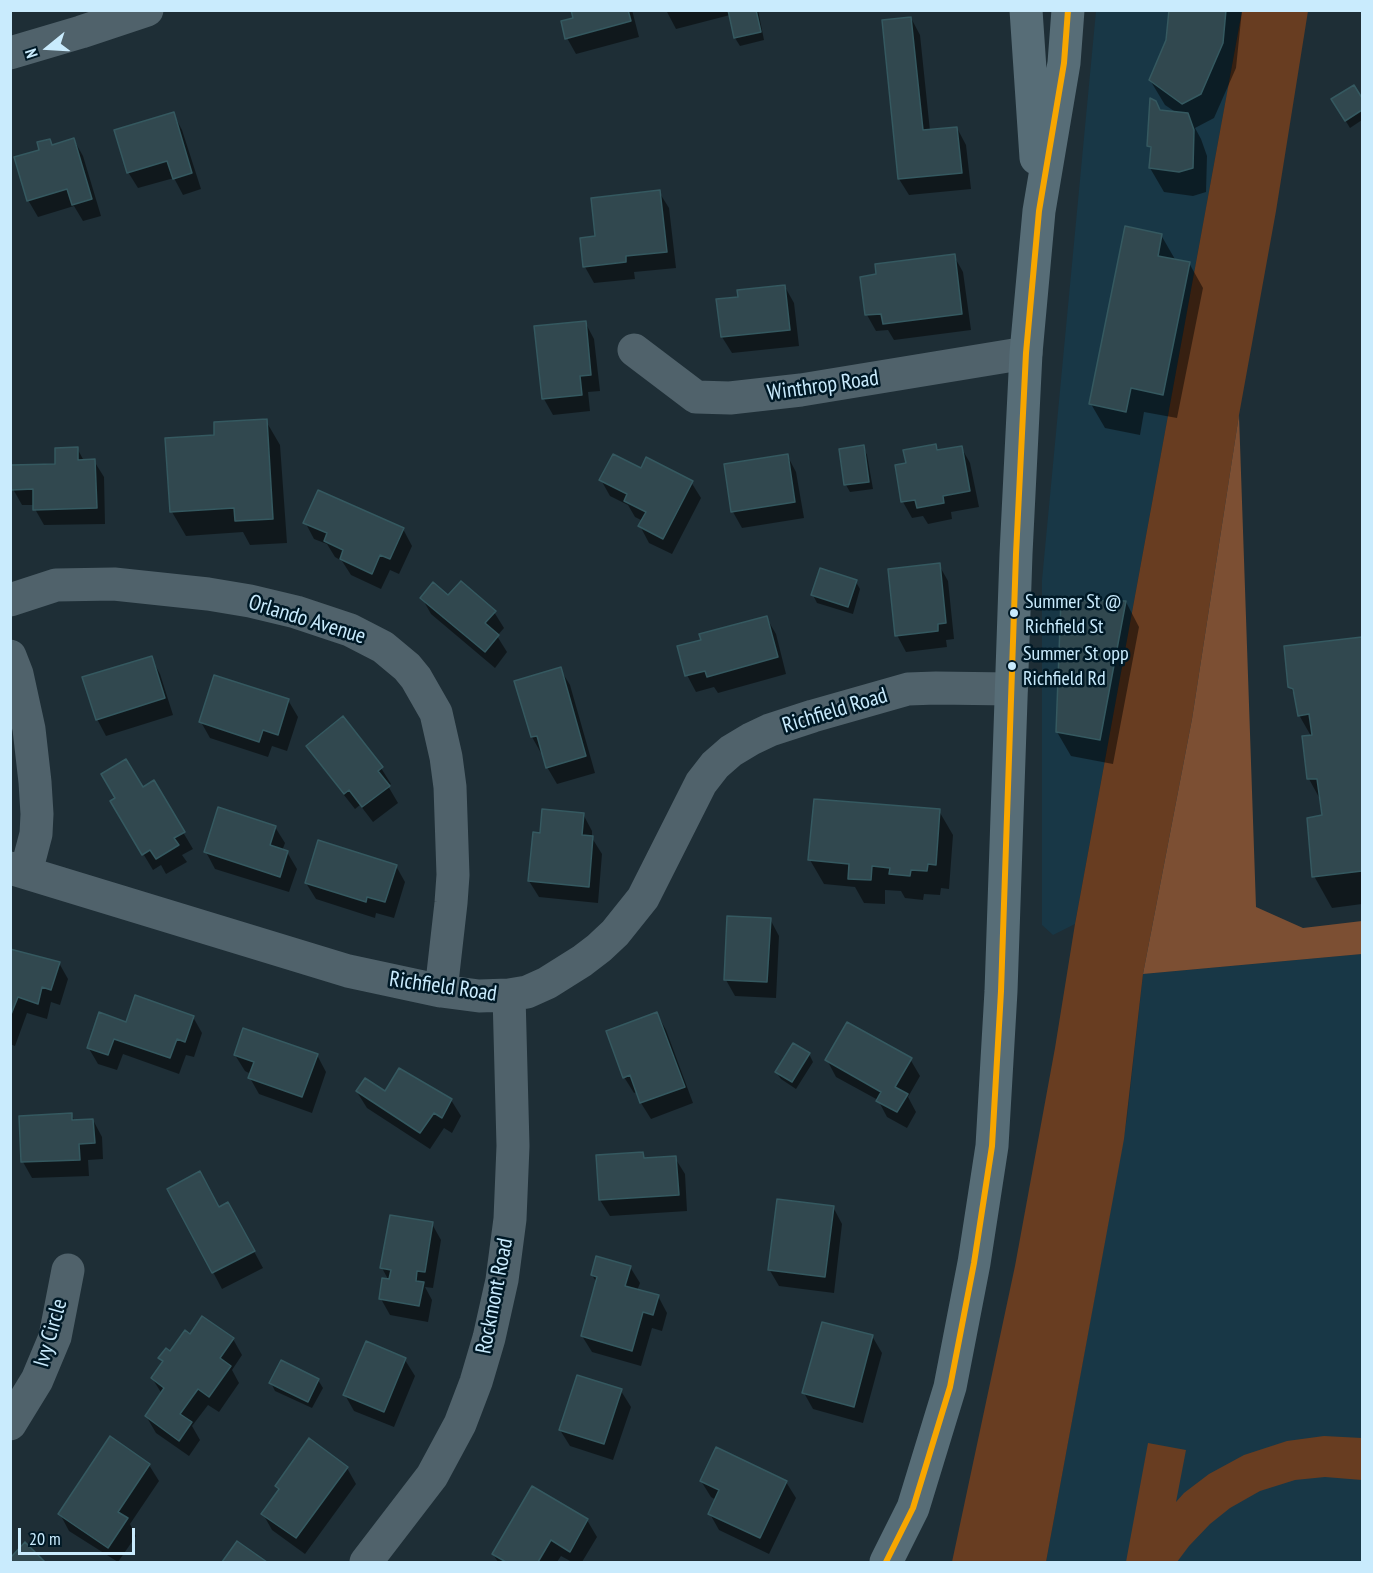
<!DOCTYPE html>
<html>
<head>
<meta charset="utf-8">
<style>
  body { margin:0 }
  #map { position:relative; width:1373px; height:1573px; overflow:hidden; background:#1e2e36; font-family:"PT Sans Narrow",sans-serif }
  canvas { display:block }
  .frame { position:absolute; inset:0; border:12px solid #c9ebfd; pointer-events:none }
  .north { position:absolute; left:18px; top:18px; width:60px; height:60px; -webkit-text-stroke:4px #001926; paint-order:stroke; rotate:252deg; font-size:16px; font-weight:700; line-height:24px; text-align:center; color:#c9ebfd }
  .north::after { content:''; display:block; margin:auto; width:21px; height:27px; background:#c9ebfd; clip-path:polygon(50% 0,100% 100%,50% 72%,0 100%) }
  .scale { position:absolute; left:18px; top:1528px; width:117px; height:27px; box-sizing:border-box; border:3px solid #c9ebfd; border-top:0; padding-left:8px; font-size:18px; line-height:21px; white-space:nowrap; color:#c9ebfd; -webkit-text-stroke:4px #001926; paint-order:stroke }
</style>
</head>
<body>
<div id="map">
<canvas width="1373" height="1573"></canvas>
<div class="frame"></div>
<div class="north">N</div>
<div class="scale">20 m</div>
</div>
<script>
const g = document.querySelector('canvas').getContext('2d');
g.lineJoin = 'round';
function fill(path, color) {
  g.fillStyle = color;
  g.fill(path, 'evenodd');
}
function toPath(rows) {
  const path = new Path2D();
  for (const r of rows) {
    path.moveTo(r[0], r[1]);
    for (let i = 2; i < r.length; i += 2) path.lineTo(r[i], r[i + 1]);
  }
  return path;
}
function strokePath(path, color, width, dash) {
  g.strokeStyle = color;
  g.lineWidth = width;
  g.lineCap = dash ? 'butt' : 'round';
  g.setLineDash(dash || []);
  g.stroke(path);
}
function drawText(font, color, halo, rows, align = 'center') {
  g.font = font + ' "PT Sans Narrow",sans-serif';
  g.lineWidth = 5;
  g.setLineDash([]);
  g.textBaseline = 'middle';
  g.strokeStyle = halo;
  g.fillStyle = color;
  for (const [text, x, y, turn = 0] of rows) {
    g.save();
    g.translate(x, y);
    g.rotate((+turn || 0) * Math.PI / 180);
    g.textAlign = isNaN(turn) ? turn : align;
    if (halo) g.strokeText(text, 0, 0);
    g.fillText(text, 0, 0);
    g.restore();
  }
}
const built = toPath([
  [1096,11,1242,11,1075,924,1053,935,1042,925,1042,580],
  [1362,954,1362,1562,1046,1562,1127,1118,1143,974]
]);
const green = toPath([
  [1242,11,1308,11,1276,211,1239,415,1192,719,1143,974,1124,1139,1046,1562,952,1562,1015,1266,1055,1048,1075,924],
  [1324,1436,1362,1438,1362,1480,1325,1477,1295,1480,1260,1491,1230,1508,1210,1524,1189,1546,1177,1562,1126,1562,1148,1443,1186,1450,1176,1502,1184,1493,1209,1474,1244,1455,1287,1441]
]);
const forest = toPath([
  [1239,415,1256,907,1303,928,1362,921,1362,954,1143,974,1192,719]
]);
const shadow = toPath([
  [572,10,632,10,639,37,576,54,567,38,575,19],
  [666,10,758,10,764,40,740,46,735,38,730,15,676,29],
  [1170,10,1242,10,1236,68,1214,118,1195,128,1201,139,1207,156,1206,192,1193,196,1164,192,1150,168,1152,151,1149,146,1161,112,1177,113,1165,105,1150,80,1167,40],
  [911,18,920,35,930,131,957,128,966,145,971,189,909,195,899,179,884,21],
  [1354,87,1362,101,1362,120,1350,128,1333,100],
  [173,113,182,130,201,189,183,195,174,178,138,188,128,172],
  [49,140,53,146,74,140,83,156,101,216,83,221,74,206,38,217,28,200,41,151],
  [659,192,669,208,676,268,634,272,635,279,594,283,585,267,581,239,596,237],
  [1161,235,1176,261,1189,263,1203,288,1177,418,1144,412,1140,435,1105,428,1091,404],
  [954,256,963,272,971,330,894,340,888,330,876,331,867,315],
  [785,287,794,303,799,346,732,353,722,337,740,298],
  [585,322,594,339,600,391,588,392,590,411,553,415,544,399],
  [266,421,280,445,287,543,250,545,243,532,186,536,172,512,216,437],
  [935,445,939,451,961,447,970,463,979,507,951,512,952,519,928,524,923,516,912,518,903,502,897,466,907,464],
  [863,447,867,455,873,489,850,492,846,485],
  [77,448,84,461,94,461,104,477,105,524,44,525,35,509,35,505,22,505,13,489,57,466],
  [787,455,796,472,804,518,742,528,733,512,726,465],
  [641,470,691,482,701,498,672,554,649,543,640,526,643,521,635,517,628,505,610,496,601,480],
  [305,522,403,529,412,546,399,574,390,570,381,589,351,575,342,561,335,557,327,544,314,539],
  [939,565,948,581,954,639,946,640,947,647,906,652,897,635],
  [856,582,860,589,853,614,817,603,813,595],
  [449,597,494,612,504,628,497,636,507,652,495,668,431,614,422,598],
  [1126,602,1139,627,1113,764,1071,756,1057,732],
  [766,617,776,634,786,674,718,693,714,687,696,692,687,675,703,641],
  [1362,639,1362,904,1332,908,1314,876,1323,817,1321,801,1309,779,1311,736,1299,715,1296,698,1290,687,1286,648],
  [151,658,160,674,173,715,106,736,97,719],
  [560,669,570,685,595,773,557,784,547,767,543,752,541,753,532,737],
  [288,700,298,717,287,751,272,746,268,757,210,738,201,722],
  [308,746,381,768,391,784,388,786,398,803,373,822,360,805,355,809,318,762],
  [153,782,193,849,182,855,187,862,166,874,161,865,153,870,112,802,142,789],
  [939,811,953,835,949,889,941,888,940,895,924,894,923,900,905,898,901,891,885,890,885,904,864,903,855,887,824,884,810,860],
  [583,814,592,831,592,838,602,854,598,903,539,897,529,881,541,834],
  [275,827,285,843,282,851,287,852,297,869,289,892,215,869,206,852],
  [396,866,405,882,394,918,376,913,375,918,316,899,306,883],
  [770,919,779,936,776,998,735,996,726,980],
  [10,951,59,963,68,979,60,1005,51,1002,47,1019,27,1013,15,1046,10,1044],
  [657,1014,666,1030,693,1103,651,1119,641,1103,637,1092,634,1093,624,1077],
  [193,1017,202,1033,194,1057,186,1055,179,1074,123,1054,117,1070,98,1064,88,1047,127,1024],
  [809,1054,813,1062,796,1089,781,1079,776,1072],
  [235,1055,317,1055,326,1072,312,1113,259,1094,250,1078,251,1074,245,1071],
  [910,1059,920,1076,908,1097,916,1112,907,1128,887,1117,878,1100,836,1077,827,1060],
  [357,1092,451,1100,461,1116,452,1133,444,1128,430,1149,367,1108],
  [71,1115,75,1121,93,1120,102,1137,103,1159,88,1160,89,1176,32,1178,23,1162],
  [642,1153,646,1160,675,1158,685,1174,687,1211,610,1216,600,1200],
  [833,1207,842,1224,834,1293,779,1286,769,1269],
  [219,1209,237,1220,263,1268,222,1289,213,1272],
  [432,1224,441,1240,433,1288,425,1287,432,1300,428,1322,390,1315,381,1299,389,1281,382,1268],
  [630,1267,640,1283,637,1291,658,1296,667,1313,662,1331,652,1328,641,1366,592,1352,582,1336,597,1283,592,1275],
  [190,1336,233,1339,242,1355,232,1370,239,1383,219,1412,208,1405,192,1426,200,1440,189,1456,156,1433,146,1416,162,1394,152,1378,163,1363,160,1358,170,1353],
  [872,1336,882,1353,863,1423,813,1409,804,1393],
  [405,1360,415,1376,394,1427,354,1411,345,1395],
  [318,1380,323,1388,312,1408,275,1391,271,1383],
  [621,1391,631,1407,613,1460,570,1446,560,1430],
  [149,1465,159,1481,130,1524,136,1536,118,1562,69,1531,60,1514],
  [347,1468,356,1484,305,1554,272,1530,263,1514,279,1491,276,1486],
  [701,1481,786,1482,796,1498,769,1554,719,1530,710,1514,716,1500,711,1497],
  [532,1488,587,1520,597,1537,582,1562,572,1562,561,1556,557,1562,498,1562,493,1554],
  [238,1543,265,1562,224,1562]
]);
const building = toPath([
  [571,10,628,10,631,21,565,39,561,21,573,18,571,10],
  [728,10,756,10,761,32,734,38,728,10],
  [1169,10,1226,10,1223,43,1201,94,1182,104,1149,80,1166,40,1169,10],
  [911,17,923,130,957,127,962,173,898,179,882,20,911,17],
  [1354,85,1362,98,1362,110,1345,121,1331,99,1354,85],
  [1150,98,1156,101,1160,110,1188,113,1194,130,1193,168,1179,172,1149,168,1151,147,1147,146,1150,98],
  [174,112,192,173,173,179,167,161,127,173,114,130,174,112],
  [74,138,92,199,72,205,67,189,27,201,14,157,39,150,37,142,50,139,52,145,74,138],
  [660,190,667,252,626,256,626,262,583,267,580,238,595,236,591,198,660,190],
  [1125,226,1162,234,1158,256,1190,262,1163,395,1131,388,1126,412,1089,404,1125,226],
  [955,254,962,314,883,324,881,314,865,315,860,277,876,274,875,264,955,254],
  [785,285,790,330,721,337,716,299,738,297,737,290,785,285],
  [586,321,591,375,580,376,582,395,542,399,534,326,586,321],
  [267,419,273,519,235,521,234,508,170,512,165,438,214,435,214,422,267,419],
  [936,444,937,450,962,446,970,491,943,496,944,503,917,508,915,500,901,502,895,465,906,463,903,450,936,444],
  [864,445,869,482,844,485,839,449,864,445],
  [78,447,78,460,95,459,97,508,33,510,33,489,11,490,11,465,55,464,55,448,78,447],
  [613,454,641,468,646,457,693,481,663,539,638,526,646,512,624,501,627,494,599,480,613,454],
  [788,454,795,502,731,512,724,464,788,454],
  [318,490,404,528,390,559,380,555,372,574,340,559,343,550,324,541,327,533,303,523,318,490],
  [940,563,946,623,938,624,938,631,895,636,888,569,940,563],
  [820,568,857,580,848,607,811,595,820,568],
  [461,581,496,611,485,623,499,635,485,652,420,598,433,582,448,595,461,581],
  [1061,600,1126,601,1100,740,1056,732,1061,600],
  [767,616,778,657,707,677,705,671,685,676,677,646,701,640,699,634,767,616],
  [1362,637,1362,871,1312,877,1307,818,1322,815,1317,779,1307,779,1302,736,1312,735,1309,714,1298,716,1293,689,1288,687,1284,646,1362,637],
  [152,656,165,698,96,720,82,677,152,656],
  [561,667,586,756,546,768,537,736,531,737,514,681,561,667],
  [214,675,289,699,278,735,263,730,259,742,199,722,214,675],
  [343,716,383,767,378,771,390,786,362,807,349,790,344,794,306,746,343,716],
  [126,759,143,787,154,780,185,832,174,838,179,845,156,859,150,850,142,855,110,801,115,798,101,774,126,759],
  [814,799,940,809,936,865,928,864,927,871,911,870,910,876,889,874,890,868,872,866,871,880,848,879,849,864,808,860,814,799],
  [218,807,276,826,270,845,288,851,280,877,204,852,218,807],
  [542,809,584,813,582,835,593,836,589,887,528,881,533,832,540,833,542,809],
  [318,840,397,865,385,902,367,897,366,902,305,883,318,840],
  [727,916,771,918,767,982,724,980,727,916],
  [10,949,60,962,51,990,42,987,38,1004,18,997,10,1017,10,949],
  [135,995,194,1016,185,1042,177,1039,170,1058,114,1039,108,1055,87,1048,99,1012,126,1022,135,995],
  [657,1012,685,1087,640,1103,630,1075,623,1078,606,1031,657,1012],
  [847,1022,912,1058,895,1087,908,1094,897,1112,876,1101,881,1092,825,1060,847,1022],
  [243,1028,318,1054,302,1097,248,1078,254,1062,234,1055,243,1028],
  [793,1043,810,1053,792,1082,775,1072,793,1043],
  [399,1068,452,1099,442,1118,434,1113,420,1133,356,1091,365,1078,385,1091,399,1068],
  [72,1113,72,1120,93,1119,95,1143,79,1144,80,1160,21,1162,19,1116,72,1113],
  [643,1152,644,1158,676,1156,679,1195,599,1200,596,1155,643,1152],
  [200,1171,219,1207,228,1202,255,1251,212,1273,167,1189,200,1171],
  [777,1199,834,1206,825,1277,768,1270,777,1199],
  [390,1215,433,1222,425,1272,417,1271,416,1281,424,1282,419,1306,379,1299,382,1278,389,1279,391,1270,380,1268,390,1215],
  [596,1256,631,1266,625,1286,659,1295,653,1315,643,1312,632,1351,581,1336,597,1277,591,1275,596,1256],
  [202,1316,234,1338,220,1358,231,1366,209,1397,198,1389,180,1414,192,1422,179,1441,145,1416,164,1388,151,1378,163,1361,158,1358,166,1348,170,1351,185,1330,190,1334,202,1316],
  [822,1322,873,1335,854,1407,802,1393,822,1322],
  [366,1341,406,1358,384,1412,343,1395,366,1341],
  [281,1360,319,1379,308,1402,269,1383,281,1360],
  [577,1375,622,1389,604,1444,559,1430,577,1375],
  [110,1436,150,1464,118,1512,128,1518,108,1548,58,1514,110,1436],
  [309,1438,348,1467,296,1538,261,1514,279,1489,275,1486,309,1438],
  [716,1447,787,1481,760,1538,708,1514,719,1490,700,1481,716,1447],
  [532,1486,588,1519,570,1552,551,1540,538,1562,506,1562,492,1554,532,1486],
  [237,1541,267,1562,222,1562,237,1541],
  [25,1542,45,1562,10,1562,10,1554,12,1556,25,1542]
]);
const minor = toPath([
  [10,53,81,32,147,10],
  [634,350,696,397,730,398,801,390,1026,353],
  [10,600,56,585,114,584,208,594,250,601,296,612,350,630,383,647,407,667,416,678,436,713,446,757,450,787,453,875,451,903,441,991],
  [10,656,17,674,29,729,35,782,37,814,36,834,26,872],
  [10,868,348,971,441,991,479,996,509,995,527,992,547,983,582,961,599,948,615,933,643,898,701,783,715,765,731,751,751,739,770,730,813,716,908,689,936,688,1011,689],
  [10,1424,37,1380,55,1337,68,1270],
  [366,1562,432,1476,460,1424,476,1382,489,1338,502,1280,510,1219,513,1146,509,995]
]);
const secondary = toPath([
  [1026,10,1036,158],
  [886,1562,913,1508,950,1387,974,1263,992,1146,1001,991,1016,554,1026,353,1039,211,1064,63,1068,10]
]);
const bus1 = toPath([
  [886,1562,913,1508,950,1387,974,1263,992,1146,1001,991,1016,554,1026,353,1039,211,1064,63,1068,10]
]);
const markers = [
  [1014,613,5,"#c9ebfd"],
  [1012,666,5,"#c9ebfd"]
];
const busNames = [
  ["Summer St @",1025,602],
  ["Richfield St",1025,627],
  ["Summer St opp",1023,654],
  ["Richfield Rd",1023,679]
];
const streetNames = [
  ["Winthrop Road",823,386,-8],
  ["Orlando Avenue",307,620,17],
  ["Richfield Road",835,711,-17],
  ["Richfield Road",443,987,8],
  ["Rockmont Road",495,1296,-79],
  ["Ivy Circle",51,1333,-74]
];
fill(built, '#183746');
fill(green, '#683d21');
fill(forest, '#7c4f33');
fill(shadow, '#0007');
fill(building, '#31484f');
strokePath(building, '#355960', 1.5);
strokePath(minor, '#50626b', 33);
strokePath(secondary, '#576d77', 33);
strokePath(bus1, '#f7a600', 6);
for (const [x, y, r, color] of markers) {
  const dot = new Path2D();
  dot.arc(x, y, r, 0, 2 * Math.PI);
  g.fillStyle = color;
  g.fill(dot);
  strokePath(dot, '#001926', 2);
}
drawText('20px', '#c9ebfd', '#001926', busNames, 'left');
drawText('22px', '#c9ebfd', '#001926', streetNames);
</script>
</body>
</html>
